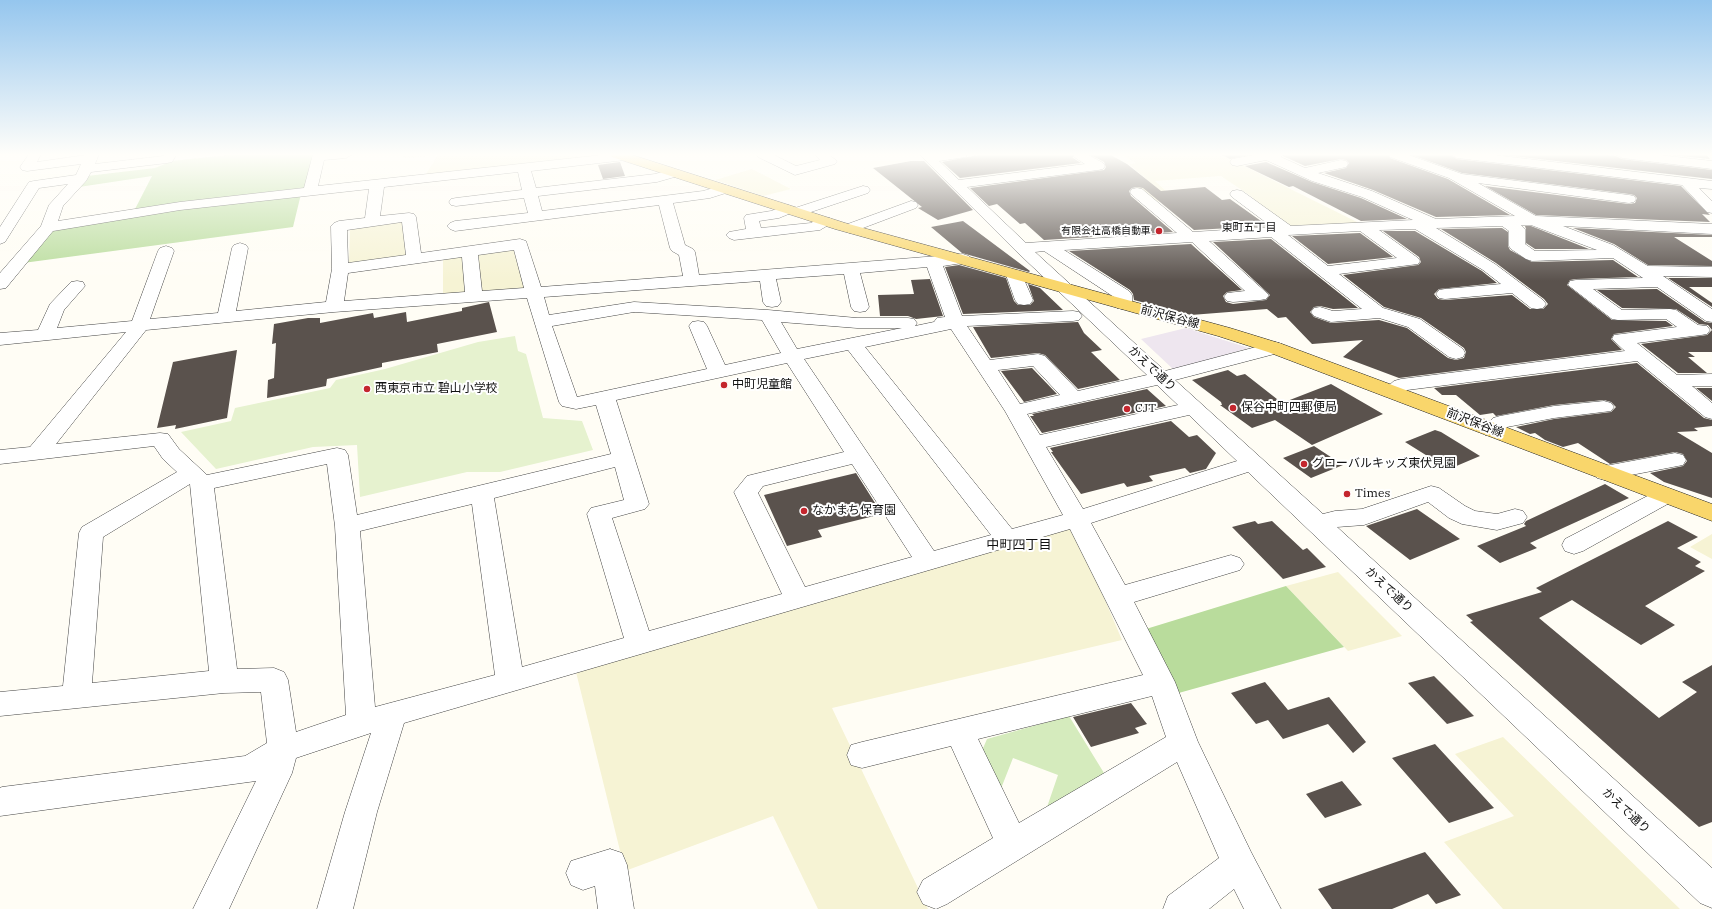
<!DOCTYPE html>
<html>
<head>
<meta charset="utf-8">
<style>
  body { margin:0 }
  canvas { display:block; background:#fffdf5 }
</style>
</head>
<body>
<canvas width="1712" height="909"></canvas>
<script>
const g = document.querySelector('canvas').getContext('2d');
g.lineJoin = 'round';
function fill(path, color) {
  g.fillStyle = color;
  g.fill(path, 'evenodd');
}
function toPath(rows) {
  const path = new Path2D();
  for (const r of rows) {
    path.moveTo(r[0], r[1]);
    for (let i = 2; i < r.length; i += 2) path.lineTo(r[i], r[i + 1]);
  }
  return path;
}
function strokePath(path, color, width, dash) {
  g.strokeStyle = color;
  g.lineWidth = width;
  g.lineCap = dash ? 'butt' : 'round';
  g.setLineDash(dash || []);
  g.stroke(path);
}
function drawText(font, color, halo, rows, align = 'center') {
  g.font = font + ' "IBM Plex Serif","Noto Sans JP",serif';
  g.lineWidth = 4;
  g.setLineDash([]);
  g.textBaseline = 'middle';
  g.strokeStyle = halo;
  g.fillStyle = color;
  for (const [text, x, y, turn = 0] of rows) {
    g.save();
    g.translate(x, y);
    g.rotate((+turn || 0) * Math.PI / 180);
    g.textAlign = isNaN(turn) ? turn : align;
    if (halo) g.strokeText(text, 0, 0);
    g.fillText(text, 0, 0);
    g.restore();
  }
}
const industrial = toPath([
  [1186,328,1249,348,1174,370,1141,339]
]);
const farmland = toPath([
  [404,154,598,154,606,157,424,177,438,155,403,158],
  [1120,154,1222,154,1220,154,1359,223,1290,227,1259,207,1252,197,1221,176,1155,181,1176,200,1153,202,1128,181,1146,179,1129,164,1136,163],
  [752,169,791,189,763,196,715,180],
  [405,219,408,256,349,264,350,228],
  [507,249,515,250,526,286,521,290,486,292,478,290,477,255,480,253],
  [458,256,463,257,465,291,460,294,443,294,443,258],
  [1073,525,1122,640,832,708,928,909,818,909,773,816,625,871,576,672],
  [1712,534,1712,559,1690,547],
  [1338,572,1402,636,1348,651,1286,586],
  [1503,737,1680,909,1503,909,1444,842,1514,816,1455,754]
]);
const green = toPath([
  [1069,716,1104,773,1046,810,1058,775,1013,758,1000,791,981,753,987,739]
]);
const forest = toPath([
  [236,154,333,154,315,156,306,191,134,211,152,176,79,187,87,176,155,168,172,161],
  [301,194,293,227,23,263,49,228,183,207],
  [1286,586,1344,647,1175,694,1146,629]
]);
const pitch = toPath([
  [515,336,518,351,526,354,543,418,582,421,593,450,500,472,467,472,360,497,357,445,313,447,216,469,181,432,231,421,235,408,330,388,336,380,385,369,478,342]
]);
const building = toPath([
  [983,154,1072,154,1073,158,1081,163,960,178,942,162],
  [1089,154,1109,154,1127,164,1161,191,1205,187,1222,200,1230,199,1268,226,1194,230,1143,188,1137,187,1132,188,1129,191,1131,196,1173,232,1044,240,1025,223,1020,224,997,204,989,206,970,188,1104,170,1106,167,1104,162],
  [1220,154,1253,154,1230,159],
  [1284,154,1388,154,1390,158,1448,179,1510,215,1436,217,1373,190,1324,173,1346,168,1349,163,1346,160,1341,159,1305,166,1283,156],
  [1409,154,1443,155,1444,154,1449,154,1457,159,1681,186,1710,215,1702,214,1710,222,1536,215,1485,186,1629,204,1635,203,1637,198,1634,195,1629,194,1462,173],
  [1495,154,1596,154,1616,156,1622,159,1712,170,1712,179],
  [1661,154,1706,154,1710,159],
  [911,161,924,161,973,210,938,220,918,208,922,207,873,168],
  [620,162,625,176,603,179,598,165],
  [1266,162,1312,182,1361,198,1407,219,1361,221,1293,186,1289,187,1245,166],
  [963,221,1030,271,1029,272,962,253,931,227],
  [1525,226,1531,226,1589,249,1535,249,1526,243,1526,229],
  [1502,228,1508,232,1508,246,1510,250,1532,262,1613,260,1638,277,1576,279,1570,280,1567,285,1612,320,1666,321,1673,326,1614,334,1611,339,1622,350,1399,378,1343,357,1363,340,1312,344,1286,317,1278,318,1267,309,1191,315,1134,300,1133,294,1130,290,1069,251,1191,244,1242,290,1227,292,1223,296,1226,302,1233,304,1266,300,1270,295,1213,242,1271,239,1358,308,1333,309,1320,306,1314,307,1310,312,1314,317,1331,323,1379,320,1407,328,1448,358,1456,360,1464,358,1466,352,1464,348,1421,318,1384,307,1343,275,1418,265,1421,262,1419,257,1383,231,1415,231,1482,271,1497,283,1439,289,1434,294,1438,299,1445,300,1512,295,1530,309,1543,309,1548,304,1544,299,1496,263,1441,229],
  [1573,228,1712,235,1712,237,1674,237,1712,261,1712,266,1648,265,1614,244],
  [1360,233,1393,257,1328,264,1292,236],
  [959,265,1006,278,1014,301,1018,305,1030,305,1034,301,1028,284,1040,288,1063,310,963,314,945,267],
  [1668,278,1712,278,1712,287,1689,287,1712,303,1712,307],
  [930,279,943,316,916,319,908,316,880,316,878,295,914,294,911,280],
  [1657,289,1705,322,1712,323,1712,352,1688,352,1695,357,1688,357,1707,373,1678,373,1641,344,1707,335,1712,330,1708,325,1699,324,1676,309,1622,308,1597,290],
  [489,302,497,332,437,344,438,352,382,363,382,367,327,379,326,386,267,398,268,380,274,378,276,343,272,344,274,324,308,318,320,318,320,323,373,313,374,318,406,312,407,322,462,311,462,308],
  [1078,322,1084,333,1102,350,1091,352,1120,380,1078,389,1045,355,1038,353,991,358,973,327],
  [237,350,227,418,175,429,176,425,157,428,173,362],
  [1637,363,1704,418,1712,420,1712,426,1694,428,1698,431,1677,432,1712,453,1712,498,1664,482,1650,473,1683,466,1687,461,1683,454,1675,452,1610,464,1578,443,1563,447,1545,440,1535,433,1530,434,1516,427,1554,419,1611,412,1616,407,1611,402,1604,400,1554,405,1496,416,1493,413,1480,415,1456,395,1442,395,1434,388],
  [1032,368,1057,394,1024,402,1001,371],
  [1228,370,1237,376,1245,374,1282,403,1331,384,1383,414,1312,445,1275,420,1252,428,1220,405,1222,405,1221,402,1192,380],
  [1696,388,1712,388,1712,401],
  [1147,389,1166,406,1042,433,1030,416,1034,416,1032,414],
  [1171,421,1189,437,1197,435,1216,453,1206,469,1190,473,1185,468,1149,476,1153,481,1127,487,1124,483,1081,494,1051,452,1053,452,1050,448],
  [1435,430,1441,432,1480,456,1454,467,1445,467,1405,442],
  [1314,446,1343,465,1311,478,1283,458],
  [856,473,882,514,818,530,822,537,787,546,764,495],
  [1605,484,1629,498,1530,543,1537,548,1500,563,1477,546,1526,526,1524,524,1526,521],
  [1417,509,1460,539,1410,560,1366,526],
  [1255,521,1258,524,1272,521,1303,550,1307,548,1326,567,1283,579,1232,527],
  [1668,521,1698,537,1677,548,1701,562,1695,566,1705,571,1645,606,1675,625,1641,645,1572,600,1539,618,1659,718,1697,692,1682,682,1712,665,1712,822,1699,827,1470,622,1473,621,1466,615,1542,592,1536,588],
  [1434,676,1474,716,1447,724,1408,683],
  [1265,682,1288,710,1329,697,1366,742,1353,753,1328,724,1283,739,1268,720,1256,724,1231,693],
  [1131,703,1147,724,1135,728,1139,733,1091,747,1073,717],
  [1435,744,1494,808,1449,823,1392,758],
  [1342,781,1362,805,1325,818,1306,794],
  [1425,852,1461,895,1436,904,1428,894,1392,909,1332,909,1318,889]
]);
const minor = toPath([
  [29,154,41,154,37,162,86,155,87,154,99,154,95,164,163,156,164,154,177,154,172,162,167,163,91,172,86,181,63,206,58,221,180,202,304,188,313,154,353,154,346,158,324,160,318,186,611,154,630,154,632,156,630,159,625,160,531,171,536,188,655,174,673,169,678,170,680,173,678,176,657,182,538,196,542,211,703,191,724,185,729,186,731,189,729,192,710,198,673,203,685,245,693,249,695,252,699,275,963,254,969,256,971,259,969,262,943,266,962,316,1073,311,1079,312,1082,316,1079,320,1073,321,967,326,990,360,1038,354,1045,356,1078,391,1147,375,1016,251,919,154,967,154,966,157,939,161,959,180,1085,164,1074,157,1073,154,1087,154,1103,163,1105,166,1103,169,1098,170,967,187,1026,243,1177,233,1132,195,1130,192,1132,189,1137,188,1142,189,1193,232,1272,227,1232,197,1230,194,1232,191,1237,190,1242,191,1291,226,1413,220,1362,197,1312,181,1266,160,1237,166,1232,165,1230,162,1232,159,1259,154,1283,154,1281,157,1305,168,1341,160,1346,161,1348,164,1346,167,1318,173,1372,191,1436,219,1515,216,1449,178,1390,157,1389,154,1406,154,1462,174,1629,195,1634,196,1636,199,1634,202,1629,203,1478,183,1536,216,1712,224,1712,234,1563,226,1613,245,1648,266,1712,267,1712,277,1663,276,1712,309,1712,322,1706,321,1657,287,1593,289,1622,310,1670,309,1676,310,1698,325,1707,326,1710,330,1707,334,1701,335,1637,343,1677,375,1712,374,1712,386,1692,386,1712,403,1712,419,1705,417,1637,361,1407,390,1400,396,1393,398,1386,396,1383,392,1386,388,1394,381,1401,379,1625,351,1612,339,1614,335,1677,327,1666,319,1618,320,1612,319,1568,285,1570,281,1576,280,1643,278,1613,258,1532,261,1526,259,1511,249,1509,246,1509,231,1502,226,1436,228,1495,264,1543,300,1546,304,1543,308,1537,309,1531,308,1512,293,1445,299,1439,298,1436,294,1439,290,1445,289,1501,284,1483,270,1415,229,1379,230,1418,258,1420,261,1418,264,1339,274,1383,308,1420,319,1463,349,1465,353,1463,357,1456,359,1449,357,1408,327,1379,318,1331,322,1314,316,1311,312,1314,308,1320,307,1333,311,1362,309,1271,237,1209,241,1269,295,1266,299,1260,300,1233,302,1227,301,1224,297,1227,293,1245,291,1192,242,1064,250,1129,291,1132,295,1132,304,1129,308,1123,309,1117,308,1114,304,1114,297,1044,251,1035,252,1165,371,1275,342,1282,344,1284,348,1282,352,1175,380,1323,514,1335,511,1362,509,1431,486,1439,488,1465,506,1475,511,1497,514,1515,509,1523,511,1527,517,1523,523,1497,530,1462,524,1449,518,1428,502,1364,525,1337,527,1712,868,1712,908,1700,903,1248,472,1091,523,1125,585,1231,555,1240,558,1244,564,1240,570,1134,602,1175,682,1198,742,1251,852,1281,909,1244,909,1234,889,1209,909,1163,909,1168,896,1219,858,1177,762,947,904,936,909,923,904,917,892,923,880,993,838,951,746,862,768,851,765,847,755,851,745,862,742,1143,675,1070,529,404,723,377,812,353,909,317,909,345,812,371,733,296,758,292,773,229,909,193,909,256,781,0,816,0,788,2,787,245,756,267,743,261,692,224,693,0,716,0,692,63,686,79,533,82,527,177,472,163,459,154,446,0,464,0,450,30,447,126,332,0,345,0,333,38,330,50,304,71,282,77,281,83,282,85,286,64,310,57,328,132,321,158,251,160,248,166,246,172,248,174,251,150,319,218,313,232,248,234,245,240,243,246,245,248,248,236,311,326,302,332,269,331,226,334,223,339,221,365,218,369,189,180,210,53,231,6,288,0,289,0,273,41,226,49,205,68,184,39,188,5,242,0,244,0,227,27,185,29,182,34,181,76,175,81,164,27,171,22,170,20,167,29,154],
  [518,172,522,190,456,198,451,199,449,202,451,205,456,206,524,198,528,213,455,221,450,223,447,226,450,229,455,231,659,205,670,248,672,251,679,255,683,276,541,287,526,241,520,239,421,253,416,217,414,214,409,213,380,216,384,187,518,172],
  [402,222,406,255,348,263,347,230,402,222],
  [1521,225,1531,225,1597,250,1535,251,1525,244,1525,229,1521,225],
  [1360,231,1397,258,1328,266,1288,235,1360,231],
  [514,250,524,288,482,291,478,255,514,250],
  [462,257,465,292,344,301,348,273,462,257],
  [927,267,945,317,937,318,934,322,915,326,917,323,914,319,908,318,857,318,768,310,634,302,549,315,544,297,760,281,763,302,766,306,772,307,778,306,781,302,776,279,844,274,851,307,854,311,860,312,866,311,869,307,860,273,927,267],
  [527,298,559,402,562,406,576,409,596,405,611,454,357,515,348,455,345,450,337,448,207,475,179,449,168,434,160,433,56,444,146,330,334,312,527,298],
  [634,312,762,320,781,353,725,365,707,326,704,322,698,321,692,322,689,326,707,369,577,397,552,326,634,312],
  [781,322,857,328,902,328,797,349,781,322],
  [951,329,1005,411,1063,515,1012,529,865,347,951,329],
  [848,350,991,535,934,551,804,359,848,350],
  [787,363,844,452,747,476,734,492,782,594,649,631,612,518,645,509,649,504,616,400,787,363],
  [1033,366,1060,395,1020,404,998,370,1033,366],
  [1157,385,1178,405,1040,435,1027,414,1157,385],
  [1189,415,1237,461,1083,509,1046,447,1189,415],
  [327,464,335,526,346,715,296,732,288,680,284,672,274,668,237,669,214,488,327,464],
  [852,464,912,557,805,587,758,493,763,486,852,464],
  [615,467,624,500,591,508,587,514,624,638,522,667,494,498,615,467],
  [190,484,209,671,92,683,103,537,190,484],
  [472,504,495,675,375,707,360,531,472,504],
  [1152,696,1166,737,1019,823,978,739,1152,696],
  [756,154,772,154,796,166,820,160,814,154,828,154,837,161,835,164,795,175,758,157,756,154],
  [1450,154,1486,154,1712,181,1712,189,1699,188,1712,201,1712,213,1707,212,1682,185,1457,158,1450,154],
  [1615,154,1651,154,1712,161,1712,169,1622,158,1615,154],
  [863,186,868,187,870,190,868,193,802,215,797,216,791,213,779,218,759,221,761,228,811,223,820,218,830,218,833,221,830,224,820,230,734,240,729,238,726,235,729,232,746,229,744,218,746,215,771,211,788,205,795,208,863,186],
  [911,201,916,202,918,205,916,208,855,231,850,233,845,231,842,228,845,225,911,201],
  [1014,270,1020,271,1022,275,1033,300,1030,304,1024,305,1018,304,1015,300,1006,275,1008,271,1014,270],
  [1604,401,1611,403,1614,407,1611,411,1554,418,1507,427,1501,435,1493,436,1485,435,1482,430,1493,418,1500,416,1554,406,1604,401],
  [1675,453,1683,455,1686,460,1683,465,1605,480,1597,478,1594,473,1597,468,1605,466,1675,453],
  [1665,488,1673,491,1677,496,1673,501,1583,551,1574,554,1565,551,1562,545,1565,539,1657,491,1665,488],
  [610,849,622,853,627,865,634,909,598,909,595,886,583,890,571,885,566,873,571,861,610,849]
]);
const major = toPath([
  [611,154,629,154,845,223,1230,328,1282,344,1712,504,1712,521,1268,352,1218,336,835,229,612,157,611,154]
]);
const markers = [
  [1159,231,4,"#c4262e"],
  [724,385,4,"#c4262e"],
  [367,389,4,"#c4262e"],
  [1233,408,4,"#c4262e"],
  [1127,409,4,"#c4262e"],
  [1304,464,4,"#c4262e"],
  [1347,494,4,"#c4262e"],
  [804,511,4,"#c4262e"]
];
const farPoinames = [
  ["有限会社高橋自動車",1151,231]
];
const farNeighbourhoodnames = [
  ["東町五丁目",1249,228]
];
const streetNames = [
  ["前沢保谷線",1170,317,15],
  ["かえで通り",1152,369,43],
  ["前沢保谷線",1475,423,21],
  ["かえで通り",1389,590,43],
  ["かえで通り",1626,811,43]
];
const poiNames = [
  ["中町児童館",732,385],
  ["西東京市立 碧山小学校",375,389],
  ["保谷中町四郵便局",1241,408],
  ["CJT",1135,409],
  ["グローバルキッズ東伏見園",1312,464],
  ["Times",1355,494],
  ["なかまち保育園",812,511]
];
const neighbourhoodNames = [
  ["中町四丁目",1019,545]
];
fill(industrial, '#eee6ef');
fill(farmland, '#f6f3d4');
fill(green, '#d5ebbd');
fill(forest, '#b9dc9c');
fill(pitch, '#e6f2cf');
fill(building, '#5a524d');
strokePath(minor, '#444', 1);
strokePath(major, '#222', 1);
fill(minor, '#fff');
fill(major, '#f9d66b');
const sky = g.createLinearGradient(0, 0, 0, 281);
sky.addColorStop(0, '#95c6ee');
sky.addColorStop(0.55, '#fffefa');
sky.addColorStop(1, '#fffefa00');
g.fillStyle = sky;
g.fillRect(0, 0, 1712, 281);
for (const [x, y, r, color] of markers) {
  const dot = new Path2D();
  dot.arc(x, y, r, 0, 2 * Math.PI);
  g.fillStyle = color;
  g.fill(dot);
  strokePath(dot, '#fff', 1.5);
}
drawText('10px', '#111', '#fff', farPoinames, 'right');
drawText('11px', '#111', '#fff', farNeighbourhoodnames);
drawText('12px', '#111', '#fff', streetNames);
drawText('12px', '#111', '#fff', poiNames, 'left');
drawText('13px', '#111', '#fff', neighbourhoodNames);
</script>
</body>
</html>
